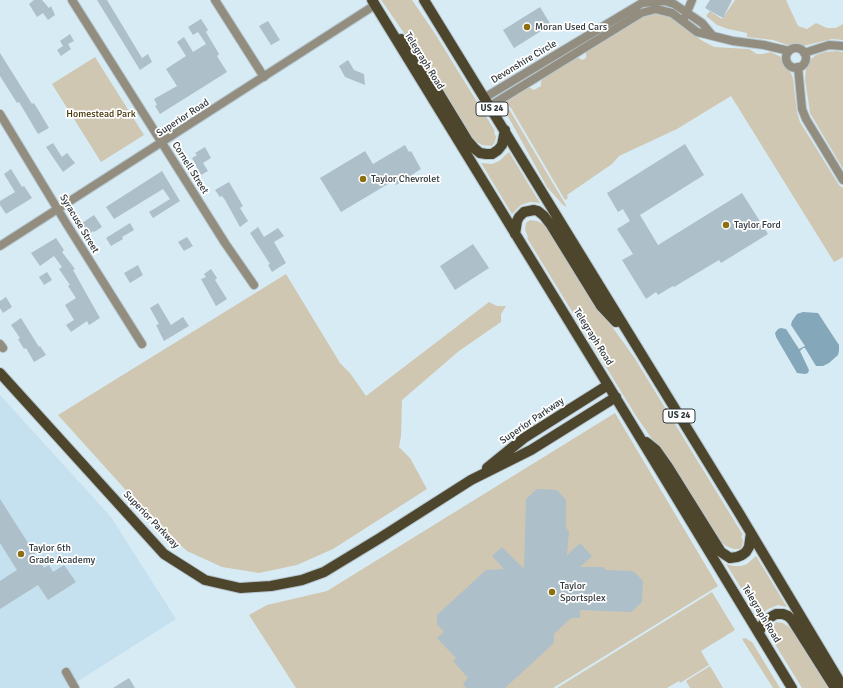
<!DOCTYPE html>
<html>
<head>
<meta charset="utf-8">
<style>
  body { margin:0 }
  canvas { display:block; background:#d7ebf5 }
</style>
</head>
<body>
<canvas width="843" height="688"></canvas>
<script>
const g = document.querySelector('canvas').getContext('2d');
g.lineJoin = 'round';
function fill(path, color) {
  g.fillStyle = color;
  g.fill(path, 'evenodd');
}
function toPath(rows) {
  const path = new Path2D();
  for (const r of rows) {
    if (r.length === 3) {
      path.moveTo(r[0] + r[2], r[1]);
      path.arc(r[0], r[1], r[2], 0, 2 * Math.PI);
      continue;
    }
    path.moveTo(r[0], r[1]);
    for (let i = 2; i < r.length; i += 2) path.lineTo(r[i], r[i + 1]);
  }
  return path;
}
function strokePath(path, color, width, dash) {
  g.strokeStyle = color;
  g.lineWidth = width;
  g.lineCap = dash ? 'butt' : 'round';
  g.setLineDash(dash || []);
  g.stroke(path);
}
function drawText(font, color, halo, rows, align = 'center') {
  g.font = font + ' Signika,sans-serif';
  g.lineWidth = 3.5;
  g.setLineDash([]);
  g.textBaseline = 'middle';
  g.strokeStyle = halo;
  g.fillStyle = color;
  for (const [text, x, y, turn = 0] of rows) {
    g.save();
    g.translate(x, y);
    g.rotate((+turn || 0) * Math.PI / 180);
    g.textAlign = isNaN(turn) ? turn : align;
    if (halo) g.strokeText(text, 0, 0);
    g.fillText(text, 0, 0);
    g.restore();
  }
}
const built = toPath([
  [0,395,111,517,176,619,67,688,0,688]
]);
const green = toPath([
  [381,0,412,0,434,32,495,131,494,132,496,137,495,142,492,146,482,145,475,141,471,135,469,135,425,63],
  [735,0,786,0,798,26,807,29,816,23,827,28,836,28,843,24,843,40,832,39,799,47,793,47,773,40,747,37,747,33,728,29,717,25,706,16,710,11,722,19],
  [653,13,662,14,672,16,701,40,714,47,749,49,757,54,762,54,771,52,783,58,787,64,793,78,797,112,800,122,839,185,843,188,843,257,834,262,731,96,677,129,619,156,612,164,567,195,568,198,565,200,511,108,505,102,527,88,530,88,534,90,541,86,541,82,543,77,576,56,582,60,586,58,586,52,641,16],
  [837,51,843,52,843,169,810,113,805,79,806,69,811,59,816,55,825,52],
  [95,57,144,135,101,162,52,84],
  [504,104,509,109,567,207,563,205,547,187,505,111],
  [509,152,540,203,530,202,521,205,512,214,481,163,492,164,499,161],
  [530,220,537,221,545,225,551,232,605,317,634,357,743,535,741,536,743,540,742,546,740,549,733,549,726,546,720,541,670,465,636,416,527,238,528,237,525,230,526,223],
  [286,274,340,363,350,373,366,396,489,302,497,306,506,306,501,314,501,322,459,351,402,400,401,436,399,447,410,458,427,489,333,549,297,565,259,573,222,567,187,551,151,518,58,415],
  [615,413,718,586,553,688,296,688,249,615,267,605,327,591],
  [756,556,787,607,778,605,768,609,759,617,726,564,733,566,741,566,747,564],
  [712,592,735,630,701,651,709,665,680,683,679,681,667,688,557,688],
  [776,622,783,623,792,629,832,688,802,688,773,641,775,639,772,634,772,628],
  [745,638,752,642,780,688,773,688,742,639],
  [710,666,723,688,690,688,686,681]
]);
const water = toPath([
  [803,312,818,313,839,345,839,351,838,355,829,363,823,366,816,366,805,348,803,348,800,351,809,370,808,373,805,374,797,373,776,337,775,333,778,329,781,328,786,329,799,349,805,346,791,325,792,321,797,314]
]);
const building = toPath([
  [34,0,42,0,49,8,51,6,55,15,48,20,43,13,37,17,29,4],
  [97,0,107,0,142,58,148,54,152,62,140,70],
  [710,0,732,0,723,18,705,8],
  [540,7,551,25,514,48,503,30],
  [201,19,208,30,206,32,219,54,217,56,227,72,160,114,155,106,157,105,154,99,177,86,166,69,186,56,177,42,184,37,193,52,206,44,198,32,193,35,188,27],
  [268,21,280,40,271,45,259,26],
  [70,34,74,41,68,44,71,49,61,56,57,50,63,46,60,41],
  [0,53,32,104,34,103,49,128,38,134,19,102,17,103,0,76],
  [348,60,354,70,364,74,365,85,345,77,339,66],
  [53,143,62,157,67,153,75,163,63,172,46,147],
  [685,144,704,175,640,215,658,245,742,193,768,234,721,263,719,260,674,287,673,286,658,295,656,292,646,299,622,260,633,254,617,229,630,221,623,209,618,212,607,193],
  [405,145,409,152,411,151,421,169,396,185,393,181,341,212,320,178,365,151,373,164],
  [205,147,211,158,203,163,208,171,201,175,192,158,197,155,195,153],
  [11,169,22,187,24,186,32,198,6,214,0,205,0,201,15,192,4,174],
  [162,171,180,201,153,218,149,212,170,199,163,189,114,219,106,207],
  [229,182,243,206,240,208,248,221,240,227,225,200,222,196,220,197,215,190],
  [94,215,102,227,94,232,93,231,89,234,82,223],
  [130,223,134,230,122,237,123,239,111,246,106,238],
  [258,227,264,237,278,228,284,236,274,242,286,263,272,272,268,265,270,264,250,233],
  [187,237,193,246,184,251,178,242],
  [56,238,64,250,62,252,75,269,73,270,100,318,89,325,87,321,71,332,66,325,74,320,65,305,76,298,68,286,70,285,59,269,62,267,54,256,40,266,31,253],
  [473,244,489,268,455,290,440,266],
  [138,265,143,275,130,283,124,273],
  [211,269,217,278,215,280,227,299,216,306,201,279,206,277,204,274],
  [47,272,52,280,44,285,39,277],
  [6,297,12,307,3,313,0,308,0,301],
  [158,303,171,325,183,317,189,326,164,341,156,325,159,324,150,308],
  [21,318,39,347,40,346,46,355,34,362,26,348,24,349,18,339,20,338,11,325],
  [537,489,557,490,566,500,566,528,569,531,567,555,580,543,592,556,580,567,603,567,606,570,633,571,643,581,642,602,631,612,580,610,580,618,571,618,554,634,554,643,505,688,466,688,463,683,468,678,453,661,456,658,437,638,444,632,437,624,437,615,486,570,504,569,492,556,502,547,524,569,526,499],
  [0,499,44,568,49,565,53,572,64,565,76,582,48,600,38,585,0,609,0,581,17,570,0,543],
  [129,678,135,688,113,688]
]);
const minor = toPath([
  [72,0,225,243,254,285],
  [215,0,264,77],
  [685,17,692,0],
  [796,58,10],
  [804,53,829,45,843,46],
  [798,67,802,109,806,119,843,180],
  [484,98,642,3,665,1,674,4,702,23,712,35],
  [490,106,641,13,656,9,672,13,697,32,733,41,764,45,789,51],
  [0,114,66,223,142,344],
  [0,246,375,5],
  [0,344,3,348],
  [66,672,75,688]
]);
const major = toPath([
  [372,0,608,385,792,688],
  [424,0,739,513,843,687],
  [401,39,407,45,420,62,468,141,475,149,480,153,486,154,492,154,498,150,502,145,505,130],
  [515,234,517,221,519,217,524,212,534,210,538,211,544,216,551,225,601,306,616,322],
  [0,373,164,554,205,580,240,588,271,586,302,580,324,572,380,538,471,480,531,450,616,397],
  [646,442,656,450,668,467,721,552,730,558,737,557,742,555,746,552,749,547,751,533],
  [487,468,524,438,608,385],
  [759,632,764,622,769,618,776,614,783,614,788,616,792,620,835,688]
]);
const markers = [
  [527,27,4,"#8d6f12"],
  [363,179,4,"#8d6f12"],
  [726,225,4,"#8d6f12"],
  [21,554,4,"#8d6f12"],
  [552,592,4,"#8d6f12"]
];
const shields = [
  [492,109,32],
  [679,416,32]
];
const shieldNames = [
  ["US 24",492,109],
  ["US 24",679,416]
];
const poiNames = [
  ["Moran Used Cars",535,27],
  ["Taylor Chevrolet",371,179],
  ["Taylor Ford",734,225],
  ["Taylor 6th",29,548],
  ["Grade Academy",29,560],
  ["Taylor",560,586],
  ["Sportsplex",560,598]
];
const streetNames = [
  ["Telegraph Road",424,61,58],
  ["Devonshire Circle",524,62,-31],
  ["Superior Road",183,118,-33],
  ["Cornell Street",190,168,58],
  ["Syracuse Street",79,224,59],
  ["Telegraph Road",593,337,58],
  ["Superior Parkway",532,421,-34],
  ["Superior Parkway",151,520,46],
  ["Telegraph Road",761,614,59]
];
const parkNames = [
  ["Homestead Park",101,114]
];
fill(built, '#c5e0ee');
fill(green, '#d0c7b3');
fill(water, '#85a7ba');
fill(building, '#adbfc9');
strokePath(minor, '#b6c7d0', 10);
strokePath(major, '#b6c7d0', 12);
strokePath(minor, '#928d7f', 8);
strokePath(major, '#4e452d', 10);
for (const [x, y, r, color] of markers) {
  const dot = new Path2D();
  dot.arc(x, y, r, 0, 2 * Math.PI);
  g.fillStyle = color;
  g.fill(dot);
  strokePath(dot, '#fff', 1.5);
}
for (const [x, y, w] of shields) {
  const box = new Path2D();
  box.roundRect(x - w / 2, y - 7, w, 14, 3);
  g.fillStyle = '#fff';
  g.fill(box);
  strokePath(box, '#31393d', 1);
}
drawText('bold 9px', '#31393d', null, shieldNames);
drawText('10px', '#31393d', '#fff', poiNames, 'left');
drawText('10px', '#31393d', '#fff', streetNames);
drawText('10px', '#423408', '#fff', parkNames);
</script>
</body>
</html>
